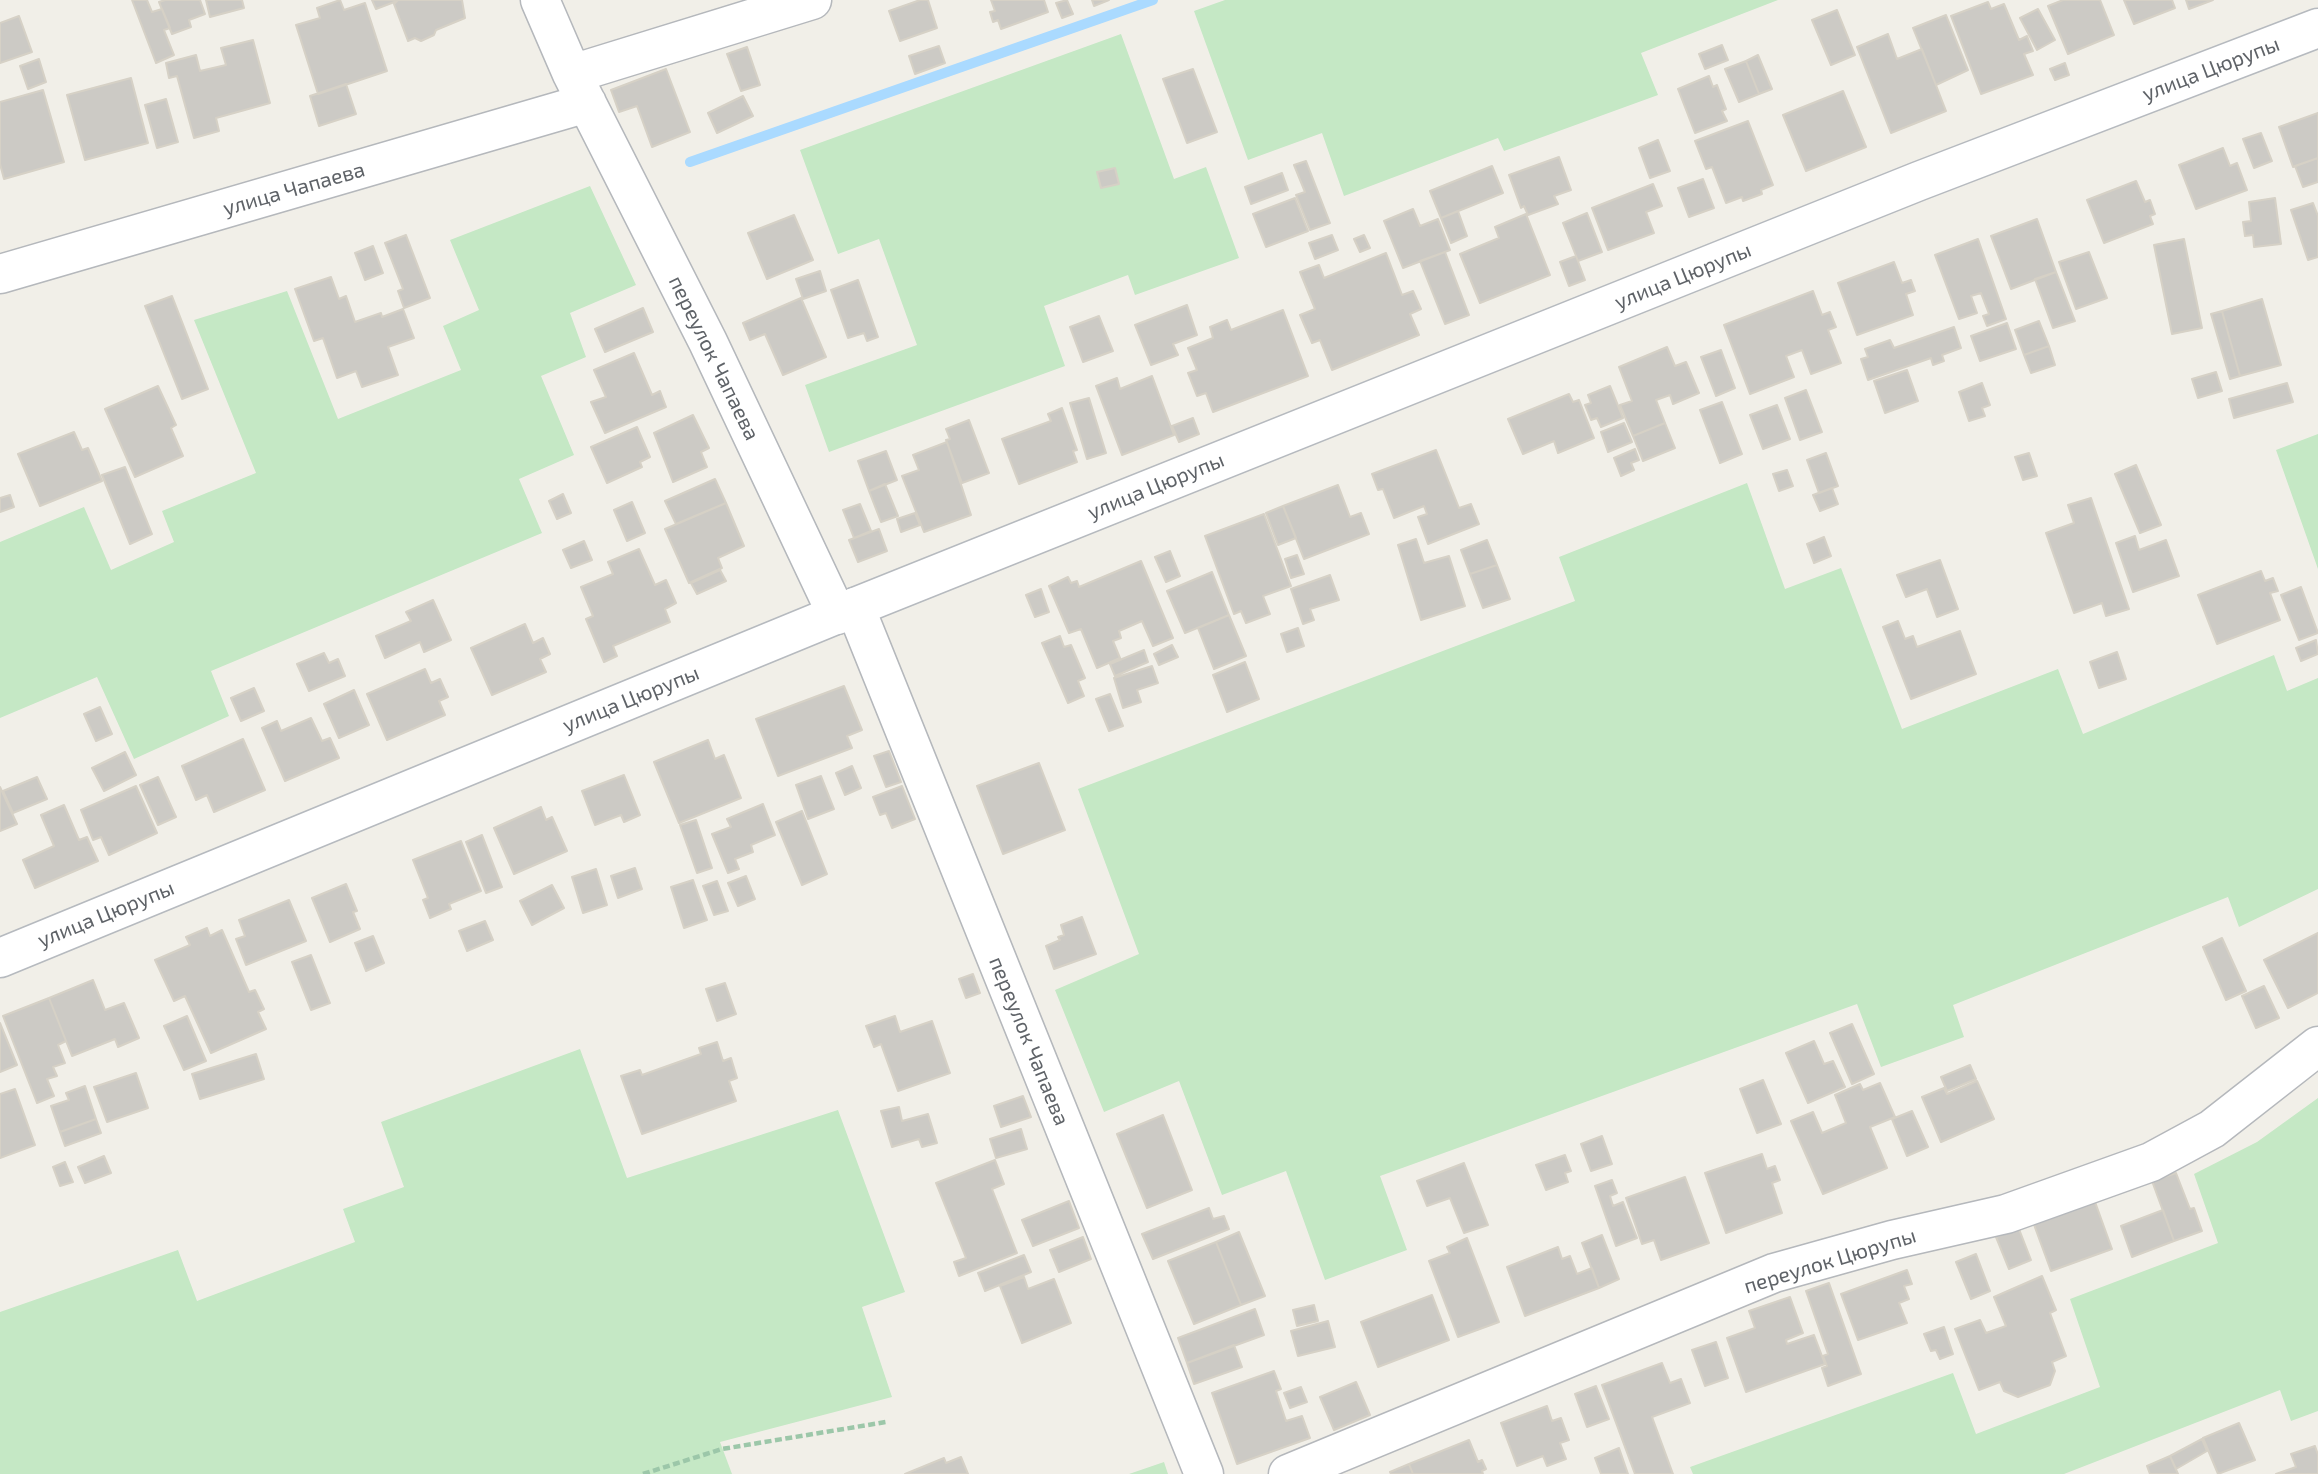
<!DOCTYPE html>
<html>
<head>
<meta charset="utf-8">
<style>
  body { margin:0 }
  canvas { display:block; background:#f1efe8 }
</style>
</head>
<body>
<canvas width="2318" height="1474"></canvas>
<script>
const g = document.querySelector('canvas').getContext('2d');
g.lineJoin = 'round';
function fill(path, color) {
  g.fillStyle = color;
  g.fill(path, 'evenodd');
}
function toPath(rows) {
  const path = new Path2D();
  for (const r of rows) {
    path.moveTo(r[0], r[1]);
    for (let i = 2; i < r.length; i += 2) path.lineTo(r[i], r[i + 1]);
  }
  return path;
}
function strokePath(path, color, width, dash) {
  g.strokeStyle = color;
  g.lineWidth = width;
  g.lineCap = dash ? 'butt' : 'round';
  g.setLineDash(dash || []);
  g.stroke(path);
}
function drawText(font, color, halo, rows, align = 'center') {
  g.font = font + ' "Exo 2",sans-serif';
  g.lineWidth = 5;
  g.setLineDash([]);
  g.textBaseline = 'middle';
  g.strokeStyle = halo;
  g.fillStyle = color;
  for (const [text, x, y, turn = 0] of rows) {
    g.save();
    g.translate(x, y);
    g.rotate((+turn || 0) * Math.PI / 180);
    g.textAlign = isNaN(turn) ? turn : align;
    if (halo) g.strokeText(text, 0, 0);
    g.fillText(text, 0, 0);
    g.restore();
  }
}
const green = toPath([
  [1225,0,1778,0,1641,53,1658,95,1504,151,1498,138,1344,196,1322,133,1248,160,1194,11],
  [1121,34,1174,179,1206,167,1239,258,1135,295,1128,275,1044,306,1065,366,829,452,805,385,917,345,879,239,838,254,800,150],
  [590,186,636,285,570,313,586,357,541,376,574,455,519,479,542,533,211,671,229,716,134,759,97,677,0,718,0,542,84,507,111,570,174,542,162,511,256,473,194,320,287,291,338,419,461,370,443,326,479,310,450,240],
  [2318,434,2318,569,2276,450],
  [1747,483,1785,589,1841,568,1902,729,2058,669,2083,734,2274,655,2287,691,2318,678,2318,889,2239,927,2228,897,1953,1005,1964,1037,1881,1067,1857,1004,1380,1176,1407,1250,1325,1280,1286,1171,1222,1195,1179,1081,1104,1112,1055,990,1139,954,1078,789,1575,601,1559,557],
  [580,1049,627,1178,838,1110,905,1292,862,1307,892,1397,720,1442,732,1474,0,1474,0,1312,178,1250,197,1301,355,1242,343,1209,404,1187,381,1122],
  [2318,1098,2318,1411,2291,1421,2280,1390,2064,1474,1693,1474,1690,1467,1953,1373,1976,1434,2100,1387,2070,1299,2218,1243,2194,1174,2257,1142],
  [1164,1462,1168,1474,1129,1474]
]);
const stream = toPath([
  [690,162,1153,0]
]);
const building = toPath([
  [132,0,147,0,152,12,162,9,170,28,164,30,174,55,156,63,132,0],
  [165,0,200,0,205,14,189,20,191,27,172,34,159,2,165,0],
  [206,0,242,0,244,8,210,17,206,0],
  [340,0,344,10,365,3,387,71,318,94,296,25,320,18,317,8,340,0],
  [372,0,397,0,397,1,376,9,372,0],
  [398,0,462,0,465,18,436,30,434,35,421,41,415,38,408,41,394,4,398,0],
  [920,0,928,0,937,28,900,41,889,11,920,0],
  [991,0,1044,0,1048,12,1001,29,998,20,993,22,990,12,995,11,991,0],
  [1067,0,1073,14,1062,18,1056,3,1067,0],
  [1092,0,1109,0,1094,6,1092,0],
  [2063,0,2100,0,2114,35,2068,54,2048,6,2063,0],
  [2124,0,2172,0,2175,8,2134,24,2124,0],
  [2186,0,2213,0,2189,9,2186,0],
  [1988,2,1991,9,2004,4,2019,40,2027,36,2033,51,2024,54,2033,75,1981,94,1951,16,1988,2],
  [2038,9,2055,40,2037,50,2020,18,2038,9],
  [1837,10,1855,55,1831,65,1812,20,1837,10],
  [1946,15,1968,70,1936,85,1913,28,1946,15],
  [19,16,32,52,0,63,0,23,19,16],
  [1888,34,1897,59,1922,49,1946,111,1891,133,1857,47,1888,34],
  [253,40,270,103,216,118,219,131,194,138,177,76,169,78,166,63,196,55,200,71,226,65,221,48,253,40],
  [1722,45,1728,60,1705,69,1699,54,1722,45],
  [939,46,945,63,915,74,909,56,939,46],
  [747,47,760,85,741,91,727,54,747,47],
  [1758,55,1772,89,1759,94,1746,61,1758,55],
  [39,59,46,82,28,89,20,66,39,59],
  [1746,61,1759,94,1739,102,1725,69,1746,61],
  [2065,63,2069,75,2055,80,2050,69,2065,63],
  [666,69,690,132,652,147,637,106,619,112,611,90,666,69],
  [1193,69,1217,132,1187,143,1163,79,1193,69],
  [1709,76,1713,87,1717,85,1726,109,1722,111,1727,121,1695,133,1678,89,1709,76],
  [131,78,148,143,85,160,67,95,131,78],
  [346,84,356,114,319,126,310,96,346,84],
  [43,90,64,162,4,179,0,164,0,102,43,90],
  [1843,91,1866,147,1806,171,1783,115,1843,91],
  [743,96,753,116,717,133,708,113,743,96],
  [166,99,178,142,157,148,145,105,166,99],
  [2318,113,2318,158,2293,167,2279,127,2318,113],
  [1748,121,1773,185,1761,190,1762,194,1743,201,1742,197,1726,203,1712,167,1706,169,1695,141,1748,121],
  [2261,133,2272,161,2254,168,2243,139,2261,133],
  [1658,140,1670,171,1650,178,1639,148,1658,140],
  [2223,148,2230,166,2237,163,2247,190,2196,209,2179,165,2223,148],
  [1559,157,1571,190,1554,196,1558,204,1528,215,1524,206,1521,208,1509,175,1559,157],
  [2318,158,2318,182,2303,187,2295,166,2318,158],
  [1306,161,1330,223,1310,230,1296,195,1305,192,1294,165,1306,161],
  [1492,166,1503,193,1441,218,1430,191,1492,166],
  [1115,168,1119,184,1101,188,1097,172,1115,168],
  [1282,173,1288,190,1251,204,1245,187,1282,173],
  [1703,179,1714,208,1689,217,1678,188,1703,179],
  [2136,181,2145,202,2150,200,2155,214,2150,216,2153,224,2104,243,2087,200,2136,181],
  [1653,184,1662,206,1646,212,1654,233,1608,250,1592,208,1653,184],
  [1295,198,1308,231,1266,247,1253,214,1295,198],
  [2275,198,2281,244,2254,247,2253,235,2245,236,2243,222,2251,221,2249,202,2275,198],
  [2313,203,2318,216,2318,257,2308,260,2291,210,2313,203],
  [1413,209,1420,226,1438,219,1450,250,1403,268,1384,221,1413,209],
  [1458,211,1467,236,1451,243,1441,218,1458,211],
  [1587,213,1602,252,1578,261,1563,223,1587,213],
  [1526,214,1550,275,1480,303,1460,254,1499,238,1495,227,1526,214],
  [794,215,813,260,767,279,748,233,794,215],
  [2037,219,2056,272,2011,289,1991,236,2037,219],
  [406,235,430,298,404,308,398,291,403,289,385,243,406,235],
  [1332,235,1338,250,1315,259,1309,243,1332,235],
  [1364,235,1370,248,1360,252,1354,239,1364,235],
  [1978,239,2006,319,1987,326,1983,316,1989,314,1981,293,1971,296,1977,313,1959,319,1935,255,1978,239],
  [2184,239,2202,328,2172,334,2154,245,2184,239],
  [373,246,383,273,365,280,355,253,373,246],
  [1445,252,1469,315,1445,324,1420,261,1445,252],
  [2089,252,2107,298,2076,309,2059,262,2089,252],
  [1386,253,1402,295,1413,291,1421,309,1410,314,1419,335,1332,370,1320,340,1312,343,1300,315,1315,309,1300,272,1319,265,1324,278,1386,253],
  [1576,256,1585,280,1569,286,1560,262,1576,256],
  [1894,262,1902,283,1911,280,1915,291,1906,294,1913,315,1857,335,1838,283,1894,262],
  [820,271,826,291,803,299,796,279,820,271],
  [2056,272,2075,321,2053,328,2035,279,2056,272],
  [331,277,339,299,346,296,355,322,381,313,382,317,403,309,414,338,388,347,398,375,362,387,356,371,337,378,323,338,314,341,295,289,331,277],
  [858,280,878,337,867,341,864,333,848,338,831,290,858,280],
  [1813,291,1822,315,1830,312,1836,327,1828,330,1841,363,1811,374,1802,350,1786,356,1794,377,1750,394,1724,325,1813,291],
  [172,296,208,389,182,399,145,306,172,296],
  [801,298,826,357,783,375,765,334,750,340,743,323,801,298],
  [2262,299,2281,365,2240,376,2222,311,2262,299],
  [1187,305,1197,335,1173,344,1178,355,1151,365,1135,325,1187,305],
  [643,308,653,332,605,352,595,329,643,308],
  [1283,310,1308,376,1213,412,1206,393,1197,396,1188,373,1197,370,1188,348,1213,338,1210,327,1227,320,1231,330,1283,310],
  [2222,311,2240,376,2230,379,2211,314,2222,311],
  [1099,316,1113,351,1083,362,1070,327,1099,316],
  [2039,321,2049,346,2024,355,2015,330,2039,321],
  [2007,323,2016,349,1980,361,1971,336,2007,323],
  [1954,327,1961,348,1942,355,1944,361,1933,365,1931,358,1868,380,1861,359,1868,357,1865,349,1890,340,1894,348,1954,327],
  [2049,346,2055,365,2031,373,2024,355,2049,346],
  [1667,347,1675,366,1686,362,1699,393,1673,404,1670,395,1656,400,1665,423,1633,436,1620,405,1632,401,1619,367,1667,347],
  [1721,350,1735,388,1716,396,1701,357,1721,350],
  [634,353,652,395,660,391,666,407,605,433,591,402,606,397,594,370,634,353],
  [1907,370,1918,401,1885,413,1874,381,1907,370],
  [2216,372,2222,391,2198,398,2192,379,2216,372],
  [1152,376,1174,435,1122,455,1096,386,1117,378,1120,389,1152,376],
  [1982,383,1990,405,1982,408,1985,416,1969,421,1959,392,1982,383],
  [2287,383,2293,402,2234,418,2229,399,2287,383],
  [158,386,176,425,171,428,183,456,135,477,105,409,158,386],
  [1610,386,1623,418,1601,427,1597,418,1591,420,1585,405,1591,403,1588,395,1610,386],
  [1806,390,1822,432,1800,440,1785,398,1806,390],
  [1569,394,1573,402,1579,400,1594,438,1558,453,1554,441,1523,454,1508,419,1569,394],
  [1089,398,1106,453,1087,459,1070,403,1089,398],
  [1722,402,1742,454,1720,463,1700,410,1722,402],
  [1777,405,1790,439,1763,449,1750,415,1777,405],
  [1062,408,1077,450,1073,451,1077,462,1019,484,1002,439,1051,421,1048,414,1062,408],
  [693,415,709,448,701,452,707,467,673,482,654,433,693,415],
  [1193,418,1199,434,1179,442,1172,426,1193,418],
  [969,420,989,473,962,483,946,440,950,439,946,429,969,420],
  [1624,423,1632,442,1608,452,1601,432,1624,423],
  [1665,423,1675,448,1643,461,1633,436,1665,423],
  [637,427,650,457,640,462,642,467,607,483,591,447,637,427],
  [74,432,82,450,88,448,102,481,40,506,18,454,74,432],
  [947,442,971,515,924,532,902,476,919,470,913,455,947,442],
  [1635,449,1639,460,1631,463,1634,470,1621,476,1614,458,1635,449],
  [1436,450,1459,508,1471,504,1479,524,1428,544,1418,517,1427,514,1424,506,1394,518,1383,489,1378,490,1372,474,1436,450],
  [886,451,897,480,869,491,858,461,886,451],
  [1826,453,1838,486,1819,493,1807,460,1826,453],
  [2029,453,2037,476,2023,480,2015,457,2029,453],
  [2136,465,2161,525,2140,533,2115,474,2136,465],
  [125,467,152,534,130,544,102,475,125,467],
  [1787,470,1793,486,1779,491,1773,474,1787,470],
  [715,479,726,503,676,524,665,501,715,479],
  [885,484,898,516,881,522,869,491,885,484],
  [1338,485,1350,517,1361,513,1369,534,1304,559,1283,506,1338,485],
  [1832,488,1838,504,1820,511,1813,495,1832,488],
  [563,494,571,513,557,519,549,501,563,494],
  [10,495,14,507,0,512,0,498,10,495],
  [2091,498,2129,609,2106,616,2102,603,2074,613,2046,533,2074,523,2068,505,2091,498],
  [632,502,645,533,627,541,614,510,632,502],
  [726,503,744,546,718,558,722,568,689,583,665,529,726,503],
  [860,504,871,531,854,538,843,510,860,504],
  [1283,506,1296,538,1278,545,1266,513,1283,506],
  [915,513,920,525,901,532,897,519,915,513],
  [1264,514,1291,586,1263,596,1270,614,1246,623,1241,611,1234,614,1205,536,1264,514],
  [879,529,887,551,858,562,849,540,879,529],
  [2135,536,2139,550,2166,540,2179,576,2133,592,2116,543,2135,536],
  [1824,537,1831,556,1814,563,1807,544,1824,537],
  [1416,539,1424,563,1449,556,1465,606,1421,620,1398,545,1416,539],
  [1487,540,1497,565,1470,574,1461,550,1487,540],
  [584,541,592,560,571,568,563,550,584,541],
  [639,549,655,585,666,580,676,603,665,609,670,622,613,646,617,656,604,662,586,619,593,616,581,587,613,574,608,562,639,549],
  [1170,551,1180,576,1166,582,1155,557,1170,551],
  [1297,555,1304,574,1291,578,1285,559,1297,555],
  [1940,560,1958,609,1937,617,1927,589,1906,597,1897,575,1940,560],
  [1141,561,1173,638,1153,646,1142,621,1119,631,1121,638,1113,641,1120,658,1097,668,1081,629,1069,633,1049,586,1068,577,1071,583,1077,581,1079,587,1141,561],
  [1497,565,1510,599,1483,608,1470,574,1497,565],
  [720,570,726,581,697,594,691,583,720,570],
  [2261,571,2265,581,2273,578,2278,591,2270,593,2280,620,2217,644,2198,595,2261,571],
  [1212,572,1229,615,1185,633,1167,591,1212,572],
  [1330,575,1339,600,1310,609,1314,620,1303,624,1291,589,1330,575],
  [2301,587,2318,633,2299,640,2281,595,2301,587],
  [1041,589,1049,612,1035,617,1026,595,1041,589],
  [433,600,451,640,424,652,420,642,385,658,376,636,411,621,406,612,433,600],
  [1229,615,1246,656,1214,669,1198,628,1229,615],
  [1898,621,1905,639,1913,636,1917,647,1960,631,1976,674,1911,699,1883,627,1898,621],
  [525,624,533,643,543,638,550,654,540,659,546,672,492,695,471,648,525,624],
  [1298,628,1304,646,1287,652,1281,634,1298,628],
  [1060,636,1064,647,1071,645,1085,678,1078,681,1084,696,1068,703,1042,643,1060,636],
  [2316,640,2318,654,2301,661,2296,648,2316,640],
  [1172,645,1178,657,1159,665,1154,654,1172,645],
  [1144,650,1148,662,1115,676,1110,664,1144,650],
  [2117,652,2126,679,2099,688,2090,662,2117,652],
  [324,653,329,663,338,659,345,676,309,691,297,664,324,653],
  [1245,662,1259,699,1227,712,1213,675,1245,662],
  [1152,666,1158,683,1137,690,1141,702,1123,708,1114,678,1152,666],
  [425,669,431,683,440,679,448,697,439,701,445,715,387,740,367,694,425,669],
  [844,686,862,730,847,736,852,748,778,776,756,719,844,686],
  [254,688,264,711,241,721,231,698,254,688],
  [354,690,369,725,339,738,324,704,354,690],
  [1110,694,1123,726,1109,731,1096,699,1110,694],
  [100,707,112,734,96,741,84,714,100,707],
  [311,718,322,741,330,738,339,758,285,781,262,728,277,721,281,731,311,718],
  [243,739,265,790,214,812,207,795,196,800,182,766,243,739],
  [708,740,715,759,724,755,741,798,679,823,654,762,708,740],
  [889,751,901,782,886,787,874,756,889,751],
  [125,752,136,775,104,791,92,768,125,752],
  [1039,763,1065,830,1003,854,977,786,1039,763],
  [852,766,861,788,845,795,836,773,852,766],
  [624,775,640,815,624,822,621,815,595,825,582,791,624,775],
  [821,776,834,809,808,819,796,785,821,776],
  [37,777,47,799,13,813,3,791,37,777],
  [158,777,176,817,158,825,140,785,158,777],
  [136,786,157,833,109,855,101,837,93,840,81,810,136,786],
  [902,786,915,819,892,828,886,813,880,815,873,797,902,786],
  [0,787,17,824,0,831,0,787],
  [763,804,775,835,751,845,753,852,735,859,739,869,728,873,712,834,731,827,727,819,763,804],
  [64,805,79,840,87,837,98,861,35,888,23,860,54,846,41,815,64,805],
  [541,807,546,820,552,817,567,851,514,874,494,828,541,807],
  [802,811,827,874,802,885,776,822,802,811],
  [696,820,712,868,697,873,680,825,696,820],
  [482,835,502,887,486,893,466,842,482,835],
  [461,841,481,891,449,904,451,909,430,918,423,900,428,898,413,860,461,841],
  [635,868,642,889,618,898,611,876,635,868],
  [596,869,607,905,583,913,572,877,596,869],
  [746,876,755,899,738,906,728,883,746,876],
  [693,880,707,920,684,928,671,887,693,880],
  [717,881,728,911,714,915,703,886,717,881],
  [346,884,357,911,353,912,360,929,330,942,312,898,346,884],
  [552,885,564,908,532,925,520,901,552,885],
  [289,900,306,941,246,965,236,939,245,936,239,920,289,900],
  [1082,917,1096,954,1054,969,1046,946,1060,940,1058,937,1064,935,1061,925,1082,917],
  [485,921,493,940,467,951,459,931,485,921],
  [207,928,210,936,222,930,249,992,255,990,264,1009,258,1012,266,1029,211,1053,185,996,174,1001,155,960,190,945,186,937,207,928],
  [2318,933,2318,993,2288,1008,2264,960,2318,933],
  [373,936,384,963,366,971,355,943,373,936],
  [2222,938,2246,991,2226,1000,2203,947,2222,938],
  [311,955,330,1003,311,1010,292,962,311,955],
  [973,974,980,993,966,998,959,979,973,974],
  [93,980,105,1010,124,1003,139,1038,118,1047,115,1039,72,1056,49,998,93,980],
  [725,983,736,1014,717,1021,706,989,725,983],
  [2264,986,2279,1018,2256,1028,2242,996,2264,986],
  [49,998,66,1041,58,1045,65,1063,53,1067,57,1076,47,1079,54,1096,37,1103,3,1016,49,998],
  [187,1016,206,1061,184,1070,164,1026,187,1016],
  [895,1016,900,1032,932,1021,950,1073,898,1091,881,1044,874,1047,866,1026,895,1016],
  [0,1023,17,1065,0,1072,0,1023],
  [1852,1024,1874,1074,1852,1084,1830,1033,1852,1024],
  [1814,1041,1824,1064,1833,1061,1845,1087,1808,1103,1786,1053,1814,1041],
  [717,1042,723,1061,731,1058,737,1078,729,1081,736,1101,642,1134,621,1076,640,1070,642,1075,701,1054,699,1048,717,1042],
  [256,1054,264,1079,200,1099,192,1074,256,1054],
  [1970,1065,1976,1079,1947,1091,1941,1077,1970,1065],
  [136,1073,148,1108,107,1122,94,1087,136,1073],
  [1763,1080,1781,1124,1757,1133,1740,1089,1763,1080],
  [1977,1081,1994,1119,1941,1142,1922,1097,1944,1088,1947,1094,1977,1081],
  [1880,1083,1895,1117,1870,1127,1887,1168,1823,1194,1791,1121,1813,1112,1822,1133,1846,1123,1835,1095,1860,1084,1863,1090,1880,1083],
  [85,1086,96,1119,60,1132,51,1106,69,1100,66,1093,85,1086],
  [15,1089,35,1145,0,1158,0,1094,15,1089],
  [1023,1096,1031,1117,1001,1127,994,1106,1023,1096],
  [899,1107,902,1121,928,1114,937,1143,922,1147,919,1139,892,1147,881,1111,899,1107],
  [1912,1111,1928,1147,1907,1156,1892,1119,1912,1111],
  [1163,1115,1192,1190,1147,1208,1117,1134,1163,1115],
  [96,1119,101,1133,65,1146,60,1132,96,1119],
  [1021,1129,1027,1149,996,1158,990,1139,1021,1129],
  [1602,1136,1612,1164,1591,1171,1581,1144,1602,1136],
  [1762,1154,1767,1169,1775,1166,1780,1180,1772,1183,1782,1213,1726,1233,1705,1173,1762,1154],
  [1565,1155,1571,1171,1565,1173,1568,1182,1546,1190,1536,1165,1565,1155],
  [104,1156,111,1173,85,1183,78,1167,104,1156],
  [995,1160,1004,1184,992,1189,1017,1253,959,1276,954,1262,966,1258,936,1183,995,1160],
  [65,1162,73,1182,60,1186,53,1167,65,1162],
  [1464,1163,1488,1225,1464,1233,1450,1198,1427,1206,1417,1181,1464,1163],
  [2176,1173,2190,1209,2194,1208,2202,1231,2174,1241,2152,1181,2176,1173],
  [1685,1177,1709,1243,1661,1260,1654,1240,1642,1244,1626,1198,1685,1177],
  [1612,1180,1617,1193,1610,1196,1613,1206,1623,1202,1637,1238,1616,1246,1595,1186,1612,1180],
  [2094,1199,2112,1249,2051,1271,2033,1222,2094,1199],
  [1069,1201,1079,1228,1033,1246,1022,1220,1069,1201],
  [1209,1208,1213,1219,1224,1216,1229,1229,1153,1259,1142,1234,1209,1208],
  [2163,1210,2174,1241,2132,1257,2121,1226,2163,1210],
  [2019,1229,2031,1260,2009,1269,1996,1237,2019,1229],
  [1239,1232,1265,1296,1241,1305,1216,1242,1239,1232],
  [1602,1235,1619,1279,1599,1288,1582,1243,1602,1235],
  [1083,1237,1091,1259,1059,1272,1050,1250,1083,1237],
  [1467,1238,1499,1322,1458,1337,1429,1261,1450,1253,1447,1247,1467,1238],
  [1216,1242,1241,1305,1194,1324,1168,1261,1216,1242],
  [1558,1247,1562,1259,1570,1256,1577,1274,1592,1268,1599,1288,1525,1316,1507,1267,1558,1247],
  [1976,1254,1990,1291,1971,1299,1956,1262,1976,1254],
  [1024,1255,1031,1272,985,1291,978,1273,1024,1255],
  [1907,1270,1912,1284,1904,1286,1909,1299,1899,1303,1907,1323,1858,1340,1841,1294,1907,1270],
  [2042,1276,2056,1310,2050,1313,2066,1356,2052,1362,2055,1371,2050,1385,2018,1397,2004,1391,2000,1382,1979,1390,1955,1329,1980,1320,1986,1333,2006,1326,1994,1297,2042,1276],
  [1024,1277,1028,1289,1054,1279,1071,1323,1022,1343,1000,1286,1024,1277],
  [1829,1283,1861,1374,1828,1386,1822,1368,1827,1366,1823,1356,1828,1354,1806,1291,1829,1283],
  [1432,1295,1449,1340,1378,1367,1361,1322,1432,1295],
  [1790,1297,1803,1333,1786,1340,1787,1344,1814,1335,1825,1364,1746,1392,1727,1338,1755,1328,1749,1311,1790,1297],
  [1314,1305,1318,1321,1297,1326,1293,1310,1314,1305],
  [1255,1309,1264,1335,1187,1363,1178,1338,1255,1309],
  [1328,1321,1335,1347,1298,1356,1291,1331,1328,1321],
  [1944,1327,1953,1354,1940,1359,1936,1350,1931,1351,1924,1334,1944,1327],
  [1716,1342,1728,1378,1705,1386,1692,1350,1716,1342],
  [1234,1345,1242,1367,1194,1384,1187,1363,1234,1345],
  [1662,1363,1670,1383,1681,1379,1690,1403,1652,1417,1673,1474,1635,1474,1602,1385,1662,1363],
  [1274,1371,1281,1389,1276,1391,1286,1421,1302,1416,1310,1438,1237,1464,1212,1393,1274,1371],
  [1356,1382,1370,1415,1334,1430,1320,1397,1356,1382],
  [1596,1386,1609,1419,1587,1427,1575,1394,1596,1386],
  [1301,1387,1307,1402,1290,1408,1284,1393,1301,1387],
  [1547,1406,1552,1421,1561,1418,1569,1440,1560,1443,1566,1459,1547,1466,1543,1456,1517,1466,1501,1423,1547,1406],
  [2239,1423,2255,1460,2218,1474,2203,1438,2239,1423],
  [2202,1439,2207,1451,2176,1469,2170,1456,2202,1439],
  [1469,1440,1478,1462,1482,1460,1486,1469,1482,1471,1483,1474,1413,1474,1409,1464,1469,1440],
  [2315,1446,2318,1455,2318,1474,2276,1474,2296,1467,2291,1454,2315,1446],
  [1619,1448,1628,1474,1601,1474,1595,1458,1619,1448],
  [2170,1456,2178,1474,2150,1474,2147,1466,2170,1456],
  [961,1457,968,1474,905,1474,944,1458,946,1463,961,1457],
  [1409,1464,1413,1474,1391,1474,1390,1472,1409,1464]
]);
const path = toPath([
  [643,1474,722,1449,886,1422]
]);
const street = toPath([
  [540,0,572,74,708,342,837,615],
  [572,74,812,0],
  [0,274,587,103],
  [855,607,1204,1474],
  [1288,1474,1774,1273,1892,1240,2006,1214,2151,1162,2212,1129,2318,1046]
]);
const secondary = toPath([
  [0,958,855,607,1919,181,2318,28]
]);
const streetNames = [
  ["улица Цюрупы",2211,69,-21],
  ["улица Чапаева",294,189,-16],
  ["улица Цюрупы",1683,276,-22],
  ["переулок Чапаева",714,358,64],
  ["улица Цюрупы",1156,486,-22],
  ["улица Цюрупы",631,699,-22],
  ["улица Цюрупы",106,914,-22],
  ["переулок Чапаева",1029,1041,68],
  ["переулок Цюрупы",1830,1261,-17]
];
fill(green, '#c5e8c5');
strokePath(stream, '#aadaff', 10);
fill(building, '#cccac5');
strokePath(building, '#d6d1c6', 2);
strokePath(street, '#b5b8bc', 41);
strokePath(secondary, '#b6babf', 41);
strokePath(path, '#9cc7a9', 4.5, [7, 3.5]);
strokePath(street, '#fff', 38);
strokePath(secondary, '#fff', 38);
drawText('21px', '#5f6368', '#fff', streetNames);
</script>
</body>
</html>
